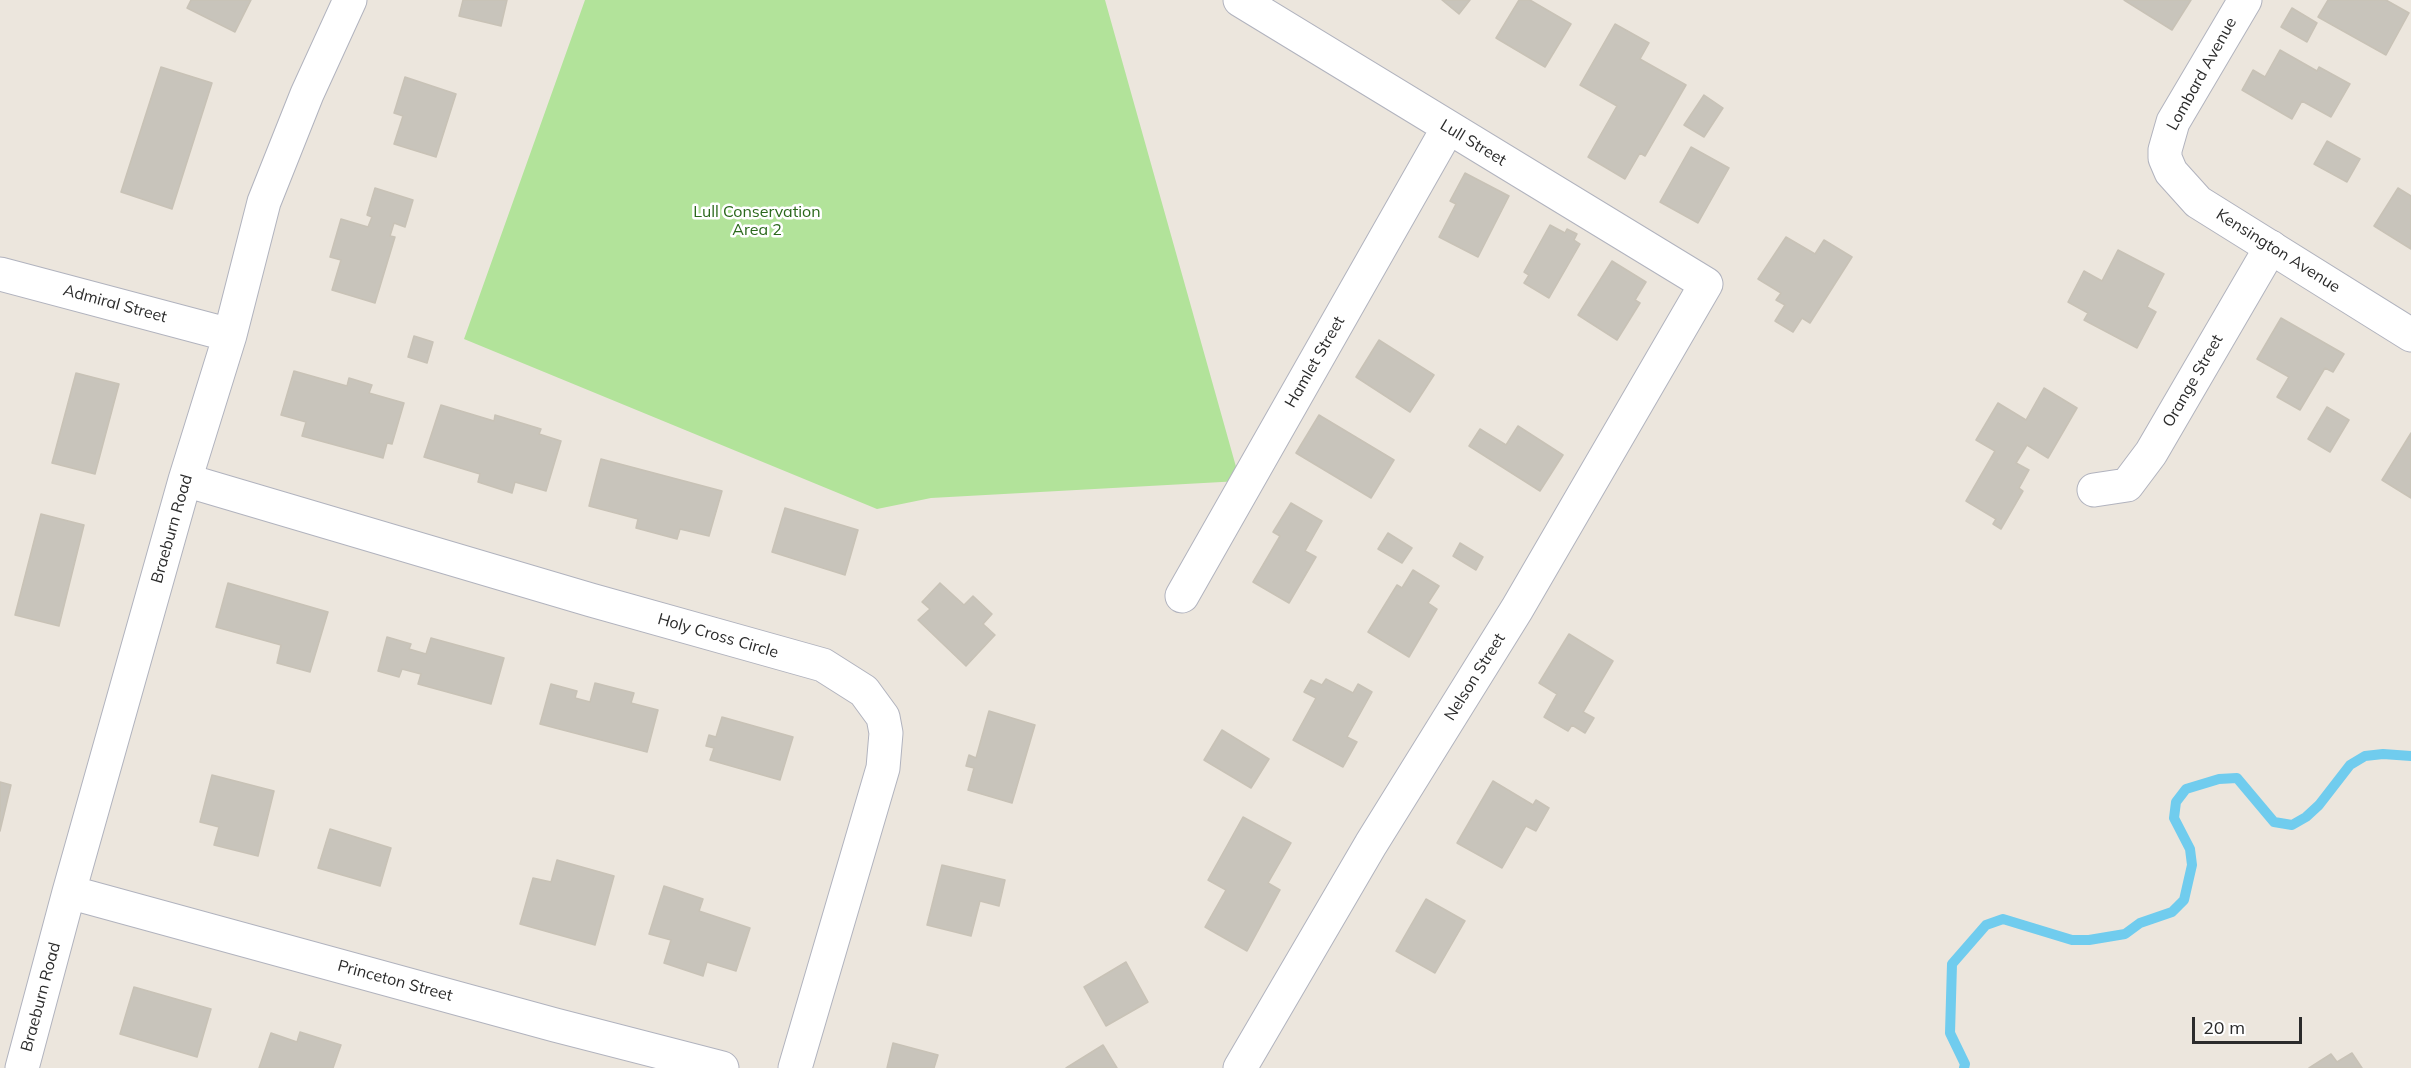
<!DOCTYPE html>
<html>
<head>
<meta charset="utf-8">
<style>
  body { margin:0 }
  #map { position:relative; width:2411px; height:1068px; overflow:hidden; background:#ece6dd; font-family:Mulish,sans-serif }
  canvas { display:block }
  .scale { position:absolute; left:2192px; top:1017px; width:110px; height:27px; box-sizing:border-box; border:3px solid #2b2b2b; border-top:0; padding-left:8px; font-size:18px; line-height:21px; white-space:nowrap; color:#2b2b2b; -webkit-text-stroke:4px #fff; paint-order:stroke }
</style>
</head>
<body>
<div id="map">
<canvas width="2411" height="1068"></canvas>
<div class="scale">20 m</div>
</div>
<script>
const g = document.querySelector('canvas').getContext('2d');
g.lineJoin = 'round';
function fill(path, color) {
  g.fillStyle = color;
  g.fill(path, 'evenodd');
}
function toPath(rows) {
  const path = new Path2D();
  for (const r of rows) {
    path.moveTo(r[0], r[1]);
    for (let i = 2; i < r.length; i += 2) path.lineTo(r[i], r[i + 1]);
  }
  return path;
}
function strokePath(path, color, width, dash) {
  g.strokeStyle = color;
  g.lineWidth = width;
  g.lineCap = dash ? 'butt' : 'round';
  g.setLineDash(dash || []);
  g.stroke(path);
}
function drawText(font, color, halo, rows, align = 'center') {
  g.font = font + ' Mulish,sans-serif';
  g.lineWidth = 5;
  g.setLineDash([]);
  g.textBaseline = 'middle';
  g.strokeStyle = halo;
  g.fillStyle = color;
  for (const [text, x, y, turn = 0] of rows) {
    g.save();
    g.translate(x, y);
    g.rotate((+turn || 0) * Math.PI / 180);
    g.textAlign = isNaN(turn) ? turn : align;
    if (halo) g.strokeText(text, 0, 0);
    g.fillText(text, 0, 0);
    g.restore();
  }
}
const green = toPath([
  [585,0,1105,0,1240,481,931,498,877,509,464,339]
]);
const stream = toPath([
  [1964,1068,1965,1064,1950,1033,1952,964,1986,925,2003,919,2072,940,2089,940,2125,934,2140,923,2172,912,2184,900,2192,865,2190,849,2174,818,2176,802,2186,789,2219,779,2237,778,2274,822,2292,825,2306,817,2319,805,2350,765,2365,756,2383,754,2411,756]
]);
const building = toPath([
  [191,0,251,0,235,32,187,8,191,0],
  [463,0,507,0,501,26,459,16,463,0],
  [1442,0,1470,0,1459,14,1442,0],
  [1519,0,1530,0,1571,24,1545,67,1496,38,1519,0],
  [2124,0,2191,0,2172,30,2124,0],
  [2328,0,2386,0,2409,13,2386,55,2318,17,2328,0],
  [2292,8,2317,23,2307,42,2281,27,2292,8],
  [1615,24,1649,43,1640,59,1686,85,1645,156,1640,153,1625,179,1588,157,1617,106,1580,85,1615,24],
  [2280,50,2317,71,2319,67,2350,84,2331,117,2302,101,2292,119,2242,90,2253,70,2265,77,2280,50],
  [161,67,212,83,172,209,121,192,161,67],
  [405,77,456,94,436,157,394,144,403,116,394,113,405,77],
  [1704,95,1723,108,1704,137,1684,125,1704,95],
  [2327,141,2360,159,2347,182,2314,164,2327,141],
  [1691,147,1729,168,1698,223,1660,202,1691,147],
  [1465,173,1509,196,1478,257,1439,237,1456,204,1450,201,1465,173],
  [375,188,413,200,405,227,394,223,390,236,395,237,375,303,332,290,341,260,330,257,341,219,368,227,372,217,367,215,375,188],
  [2398,188,2411,196,2411,249,2374,226,2398,188],
  [1550,225,1565,233,1567,229,1577,234,1574,240,1580,244,1549,298,1524,283,1529,275,1524,272,1550,225],
  [1786,237,1815,254,1824,240,1852,257,1810,323,1802,318,1793,332,1775,321,1785,305,1776,300,1781,293,1758,279,1786,237],
  [2118,250,2164,274,2147,307,2156,312,2137,348,2084,320,2088,313,2068,302,2084,271,2102,281,2118,250],
  [1612,261,1646,282,1635,300,1640,303,1617,340,1578,315,1612,261],
  [2281,318,2344,354,2333,372,2325,368,2300,410,2277,397,2289,377,2257,359,2281,318],
  [414,336,433,342,427,363,408,357,414,336],
  [1379,340,1434,375,1410,412,1356,377,1379,340],
  [294,371,347,386,349,378,372,385,369,393,404,403,392,444,387,443,383,458,302,436,306,422,281,415,294,371],
  [76,373,119,384,95,474,52,463,76,373],
  [2044,388,2077,408,2048,458,2027,445,2016,463,2029,470,2019,488,2023,491,2001,529,1993,524,1996,519,1966,501,1995,451,1976,440,1998,403,2026,420,2044,388],
  [441,405,494,421,495,415,541,429,539,434,561,441,546,491,515,482,512,493,478,482,480,474,424,457,441,405],
  [2327,407,2349,420,2330,452,2308,439,2327,407],
  [1319,415,1394,460,1371,498,1296,453,1319,415],
  [1518,426,1563,455,1540,491,1469,446,1480,429,1506,445,1518,426],
  [2411,433,2411,498,2382,480,2411,433],
  [601,459,722,491,709,536,680,529,677,539,636,528,638,519,589,506,601,459],
  [1291,503,1322,521,1305,551,1316,557,1289,603,1253,582,1280,536,1273,532,1291,503],
  [785,508,858,530,845,575,772,552,785,508],
  [41,514,84,525,59,626,15,615,41,514],
  [1388,533,1412,548,1402,563,1378,549,1388,533],
  [1460,543,1483,557,1476,570,1453,556,1460,543],
  [1413,570,1439,586,1428,603,1437,609,1409,657,1368,632,1397,585,1402,588,1413,570],
  [228,583,328,612,310,672,277,663,281,645,216,627,228,583],
  [940,583,964,605,973,596,992,614,983,624,995,635,966,666,918,620,930,609,922,602,940,583],
  [1569,634,1613,661,1583,712,1594,718,1585,733,1572,725,1568,731,1544,717,1557,694,1539,683,1569,634],
  [387,637,411,644,409,649,426,654,431,638,504,658,491,704,418,684,421,674,402,669,399,677,378,671,387,637],
  [1326,679,1353,693,1358,684,1372,692,1347,737,1357,742,1343,767,1293,740,1316,698,1304,692,1311,680,1322,685,1326,679],
  [595,683,634,693,631,703,658,710,647,752,540,724,551,684,577,691,575,698,590,702,595,683],
  [989,711,1035,725,1012,803,968,790,974,768,966,766,969,755,976,758,989,711],
  [722,717,793,737,780,780,710,760,714,748,706,746,709,735,716,737,722,717],
  [1222,730,1269,759,1251,788,1204,760,1222,730],
  [212,775,274,791,258,856,214,845,219,827,200,822,212,775],
  [1493,781,1533,805,1536,800,1549,808,1536,831,1526,826,1502,868,1457,843,1493,781],
  [0,782,11,785,0,831,0,782],
  [1243,817,1291,843,1268,883,1280,890,1247,951,1205,927,1226,890,1208,880,1243,817],
  [330,829,391,848,380,886,318,868,330,829],
  [557,860,614,876,595,945,520,924,533,878,551,882,557,860],
  [942,865,1005,880,999,906,980,901,971,936,927,925,942,865],
  [664,886,703,899,699,911,750,928,736,971,707,962,703,976,664,963,671,940,649,934,664,886],
  [1426,899,1465,921,1435,973,1396,951,1426,899],
  [1126,962,1148,1002,1106,1026,1084,987,1126,962],
  [134,987,211,1009,197,1057,120,1034,134,987],
  [300,1032,341,1045,333,1068,259,1068,271,1033,297,1042,300,1032],
  [893,1043,938,1055,934,1068,887,1068,893,1043],
  [1103,1045,1117,1068,1066,1068,1103,1045],
  [2352,1053,2362,1068,2309,1068,2331,1054,2337,1062,2352,1053]
]);
const minor = toPath([
  [0,274,230,335],
  [185,480,591,600,823,665,864,691,883,717,886,733,883,768,795,1068],
  [2094,490,2127,485,2151,453,2271,247],
  [1182,596,1448,128],
  [69,892,555,1025,722,1068],
  [22,1068,69,892,185,480,230,335,264,202,307,94,350,0],
  [1240,1068,1371,844,1517,609,1706,284,1240,0]
]);
const tertiary = toPath([
  [2245,0,2173,122,2165,150,2165,158,2171,172,2198,202,2411,335]
]);
const streetNames = [
  ["Lombard Avenue",2202,74,-61],
  ["Lull Street",1473,143,31],
  ["Kensington Avenue",2278,251,32],
  ["Admiral Street",115,304,15],
  ["Hamlet Street",1315,362,-60],
  ["Orange Street",2193,381,-60],
  ["Braeburn Road",172,529,-74],
  ["Holy Cross Circle",718,636,16],
  ["Nelson Street",1475,677,-58],
  ["Princeton Street",395,981,15],
  ["Braeburn Road",41,997,-75]
];
const parkNames = [
  ["Lull Conservation",757,212],
  ["Area 2",757,230]
];
fill(green, '#b2e39a');
strokePath(stream, '#70ccee', 10);
fill(building, '#c8c4bb');
strokePath(building, '#c8c2b6', 1.5);
strokePath(minor, '#b1b3be', 35);
strokePath(tertiary, '#b1b3be', 35);
strokePath(minor, '#fff', 33);
strokePath(tertiary, '#fff', 33);
drawText('16px', '#2b2b2b', '#fff', streetNames);
drawText('16px', '#2a681b', '#fff', parkNames);
</script>
</body>
</html>
